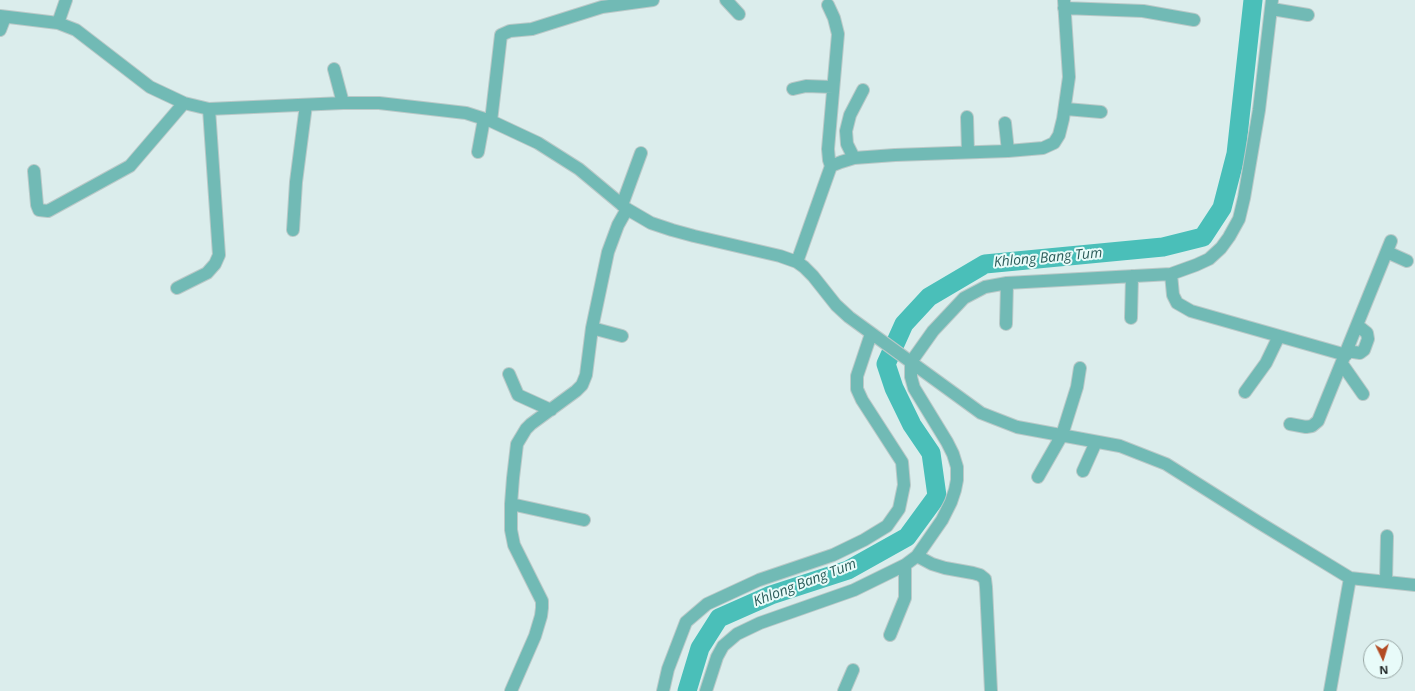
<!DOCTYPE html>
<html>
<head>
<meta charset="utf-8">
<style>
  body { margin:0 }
  #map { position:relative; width:1415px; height:691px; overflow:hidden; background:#dbedec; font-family:"Open Sans",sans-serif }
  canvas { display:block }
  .north { position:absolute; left:1363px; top:639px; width:40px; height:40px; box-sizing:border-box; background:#e8fbf9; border:1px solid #97a5a3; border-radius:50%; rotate:176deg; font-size:11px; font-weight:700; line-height:16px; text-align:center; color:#1d2323 }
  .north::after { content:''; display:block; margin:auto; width:14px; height:18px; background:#b34c24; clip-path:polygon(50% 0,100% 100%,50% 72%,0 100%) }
</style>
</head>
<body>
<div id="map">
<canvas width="1415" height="691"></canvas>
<div class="north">N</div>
</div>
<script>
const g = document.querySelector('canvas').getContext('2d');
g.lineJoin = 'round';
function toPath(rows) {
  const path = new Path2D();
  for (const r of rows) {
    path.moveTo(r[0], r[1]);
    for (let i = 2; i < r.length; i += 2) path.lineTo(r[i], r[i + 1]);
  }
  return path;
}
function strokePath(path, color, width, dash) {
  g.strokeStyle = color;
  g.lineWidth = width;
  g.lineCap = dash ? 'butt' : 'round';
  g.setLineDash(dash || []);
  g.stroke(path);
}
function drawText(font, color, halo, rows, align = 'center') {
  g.font = font + ' "Open Sans",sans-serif';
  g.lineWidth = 4;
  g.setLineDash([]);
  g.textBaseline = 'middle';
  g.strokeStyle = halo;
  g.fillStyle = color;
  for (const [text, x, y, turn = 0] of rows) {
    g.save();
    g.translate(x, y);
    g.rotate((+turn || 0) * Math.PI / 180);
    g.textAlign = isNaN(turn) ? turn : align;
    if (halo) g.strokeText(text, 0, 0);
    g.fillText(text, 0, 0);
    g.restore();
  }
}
const river = toPath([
  [687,691,700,648,719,618,771,595,848,570,907,537,937,496,931,453,912,425,894,388,886,364,904,324,929,297,985,264,1163,247,1203,237,1222,208,1236,154,1253,0]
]);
const minor = toPath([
  [726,0,739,14],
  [828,5,834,18,838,34,828,149,829,160,831,166],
  [1064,8,1143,11,1194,20],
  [1272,9,1308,15],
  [0,16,58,23,76,30,150,87,184,103,209,109,343,103,379,103,466,113,491,121,538,143,579,169,627,209,651,223,672,230,694,236,780,256,797,262,804,267,813,276,836,305,849,317,981,413,1017,427,1120,446,1166,464,1258,522,1350,578,1415,585],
  [58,23,66,0],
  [0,30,5,17],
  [334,69,343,103],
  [793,89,806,86,833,87],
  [1066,109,1101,112],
  [967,117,968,152],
  [491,121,501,35,510,31,532,29,602,7,653,0],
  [1005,123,1008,151],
  [478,152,484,119],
  [854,158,847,144,846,131,850,115,863,90],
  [34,171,37,205,39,210,48,211,130,166,184,103],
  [622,205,641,153],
  [293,230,296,182,306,105],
  [1387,252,1407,261],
  [797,262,831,166,841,162,854,158,895,155,1008,151,1043,148,1054,143,1059,135,1063,119,1069,77,1064,0],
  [1171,274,1173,295,1177,303,1191,311,1346,355],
  [177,288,207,273,215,264,219,255,209,109],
  [1131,318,1132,276],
  [1006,324,1007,283],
  [592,328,622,336],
  [1347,351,1360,353,1364,350,1368,339,1367,333,1357,325],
  [1342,364,1363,394],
  [509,374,518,395,551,410],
  [1245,392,1266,363,1279,336],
  [1290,424,1306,427,1312,426,1318,421,1391,241],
  [1083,471,1096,442],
  [1038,477,1062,435,1077,387,1080,368],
  [511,504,584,520],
  [917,556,932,564,945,568,973,573,980,575,985,579,986,587,991,691],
  [1386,581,1387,536],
  [890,635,905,598,905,565],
  [511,691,535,636,541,616,542,608,542,601,514,545,511,530,511,504,513,478,517,444,526,429,531,424,576,391,582,385,586,375,592,328,608,252,618,225,627,209],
  [663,691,668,669,686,622,707,604,759,580,833,555,864,540,887,526,899,509,904,485,902,462,862,400,857,389,857,376,871,334],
  [706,691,717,657,723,646,737,634,760,623,854,590,905,565,917,556,942,520,951,502,955,490,957,480,957,467,953,454,947,442,914,388,911,377,911,362,933,331,964,298,985,287,1007,283,1171,274,1196,265,1209,259,1221,248,1229,237,1239,219,1244,198,1259,110,1272,0],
  [844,691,853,670],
  [1330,691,1350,578]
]);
const waterNames = [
  ["Khlong Bang Tum",1048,258,-5],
  ["Khlong Bang Tum",805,583,-21]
];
strokePath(river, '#4abfb9', 19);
strokePath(minor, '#b9c9c8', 14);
strokePath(minor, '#71bab5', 12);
drawText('italic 14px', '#2b5c59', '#e8fbf9', waterNames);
</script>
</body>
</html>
